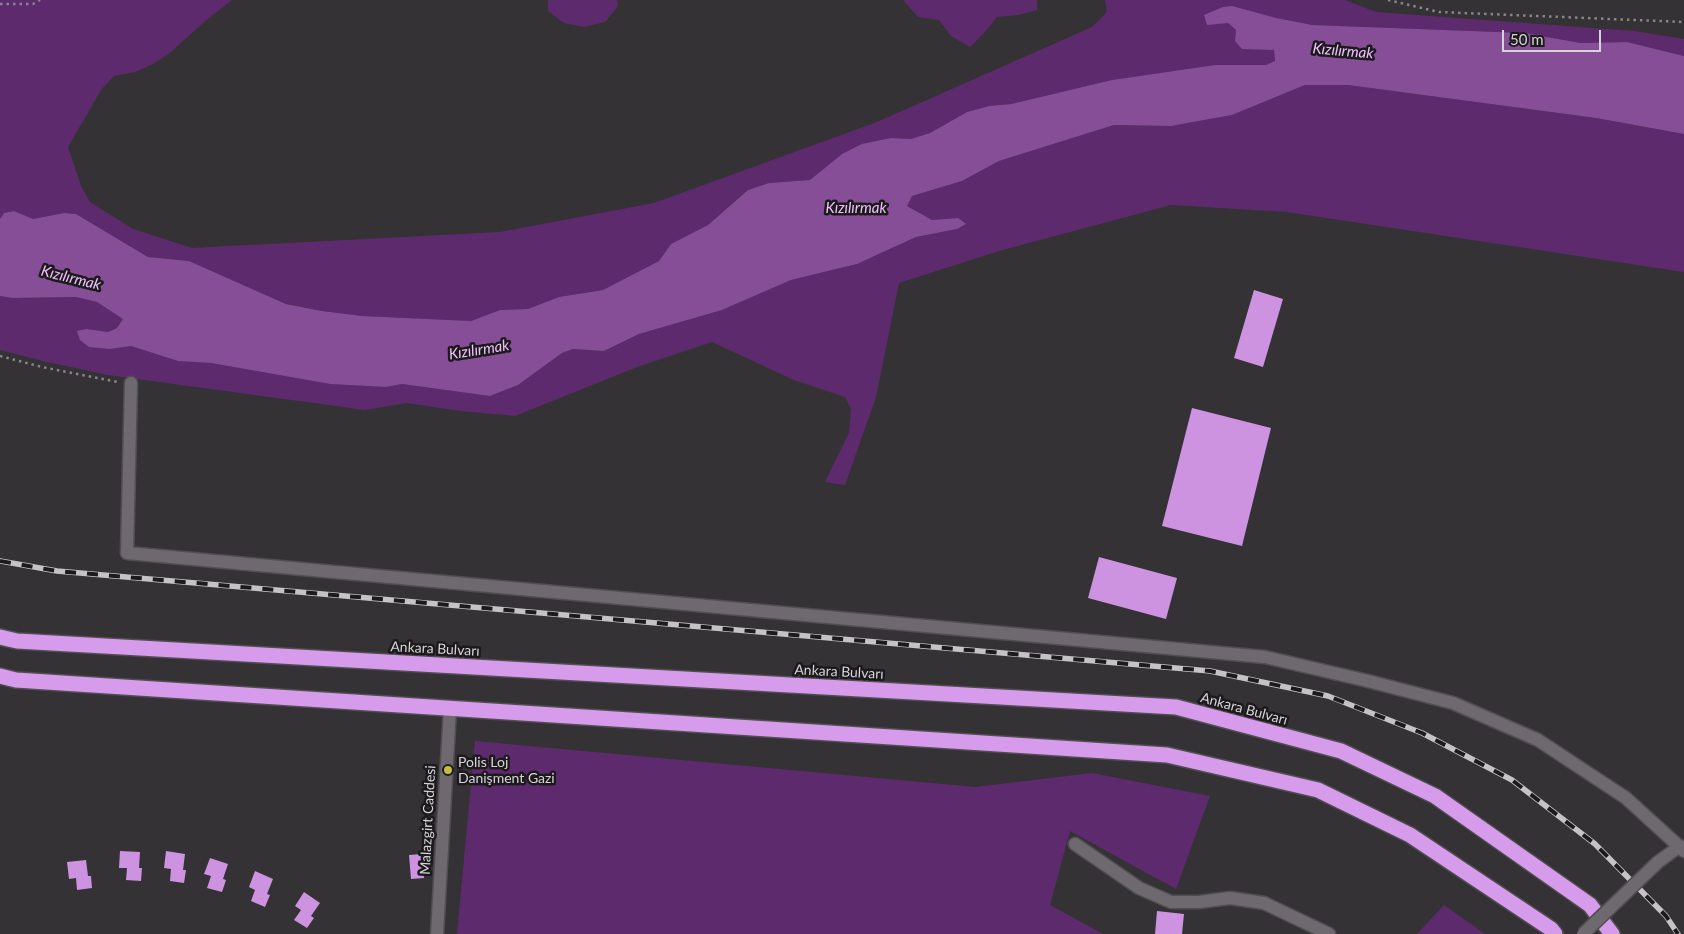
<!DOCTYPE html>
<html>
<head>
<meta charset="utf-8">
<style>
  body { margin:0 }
  #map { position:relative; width:1684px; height:934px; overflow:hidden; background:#353236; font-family:Lato,sans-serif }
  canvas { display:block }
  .scale { position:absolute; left:1502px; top:30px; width:99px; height:22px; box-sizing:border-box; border:2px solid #d7d4d7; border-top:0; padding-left:6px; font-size:15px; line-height:18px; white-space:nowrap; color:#d7d4d7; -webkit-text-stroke:4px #1c1a1c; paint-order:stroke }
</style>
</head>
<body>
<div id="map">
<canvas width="1684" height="934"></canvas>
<div class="scale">50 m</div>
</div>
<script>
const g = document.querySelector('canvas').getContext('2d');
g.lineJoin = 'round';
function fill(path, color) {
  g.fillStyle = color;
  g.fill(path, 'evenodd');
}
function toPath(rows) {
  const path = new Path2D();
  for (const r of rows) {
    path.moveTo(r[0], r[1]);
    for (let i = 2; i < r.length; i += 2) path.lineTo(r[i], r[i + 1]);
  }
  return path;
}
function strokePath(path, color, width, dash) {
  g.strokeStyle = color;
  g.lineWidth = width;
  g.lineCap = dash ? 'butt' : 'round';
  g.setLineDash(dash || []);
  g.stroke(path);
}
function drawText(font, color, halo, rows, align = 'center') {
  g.font = font + ' Lato,sans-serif';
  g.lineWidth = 5;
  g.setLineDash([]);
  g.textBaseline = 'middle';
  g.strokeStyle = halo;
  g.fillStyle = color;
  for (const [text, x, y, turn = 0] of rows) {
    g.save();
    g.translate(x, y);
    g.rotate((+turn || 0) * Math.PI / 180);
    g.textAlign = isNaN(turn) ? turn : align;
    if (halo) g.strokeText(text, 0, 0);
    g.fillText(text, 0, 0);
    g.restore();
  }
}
const green = toPath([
  [0,0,232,0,204,22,171,52,153,64,135,72,114,76,101,90,68,147,81,186,90,202,133,229,192,248,500,232,654,203,877,122,1092,27,1107,12,1105,0,1345,0,1376,12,1634,31,1684,39,1684,56,1627,42,1581,43,1524,33,1313,25,1276,18,1228,23,1236,30,1274,50,1275,61,1266,65,1215,65,1112,80,1011,104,989,106,967,112,930,133,911,139,891,138,842,154,810,180,769,183,748,190,708,225,671,244,659,261,603,290,559,297,528,309,500,310,471,321,362,316,322,311,286,304,189,261,148,257,76,214,64,213,33,219,14,211,4,213,0,219],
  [548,0,617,0,618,6,605,22,584,27,564,23,548,11],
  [903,0,1037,0,1037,10,1018,15,997,17,984,33,970,47,951,36,939,20,918,17],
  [1305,85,1348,85,1596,118,1684,134,1684,272,1287,212,1171,205,999,251,899,283,876,397,845,485,825,482,849,433,851,409,845,397,794,380,712,342,637,367,515,416,460,411,407,403,365,410,108,375,43,361,0,350,0,296,12,298,76,297,97,302,124,319,117,328,108,332,87,329,110,349,131,346,178,361,211,363,330,384,386,387,402,384,490,396,518,385,562,353,573,349,604,351,639,334,722,310,791,280,857,264,916,237,957,229,958,218,932,220,906,206,912,196,962,181,999,161,1114,125,1171,126,1232,115],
  [475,741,975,787,1092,773,1210,796,1176,889,1070,831,1050,905,1103,934,457,934],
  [1444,905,1485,934,1417,934]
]);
const water = toPath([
  [1232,6,1276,18,1313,25,1524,33,1581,43,1627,42,1684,56,1684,134,1596,118,1348,85,1305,85,1232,115,1171,126,1114,125,999,161,962,181,912,196,907,206,932,220,958,218,966,224,957,229,916,237,857,264,791,280,722,310,639,334,604,351,573,349,562,353,518,385,490,396,402,384,386,387,330,384,211,363,178,361,131,346,110,349,89,347,80,340,77,331,87,329,108,332,117,328,123,319,97,302,76,297,12,298,0,296,0,219,4,213,14,211,33,219,64,213,76,214,148,257,189,261,286,304,322,311,362,316,471,321,500,310,528,309,559,297,603,290,659,261,671,244,708,225,748,190,769,183,810,180,842,154,862,144,891,138,911,139,930,133,967,112,989,106,1011,104,1112,80,1215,65,1266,65,1275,61,1274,50,1242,49,1235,41,1236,30,1228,23,1207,25,1204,15,1223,7]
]);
const building = toPath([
  [1254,290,1283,299,1263,367,1234,358],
  [1192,408,1271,428,1242,546,1162,526],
  [1099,557,1177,578,1166,619,1088,598],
  [120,851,140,852,139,868,142,868,141,881,126,880,127,868,119,868],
  [166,851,185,854,183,870,186,870,184,883,170,881,171,869,164,868],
  [423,854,424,878,411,879,409,855],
  [210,858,228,864,223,879,226,880,222,892,207,888,211,876,204,874],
  [86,860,88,876,91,876,92,888,77,890,76,878,69,879,67,862],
  [255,871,273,879,267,894,270,895,265,907,251,901,255,890,249,887],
  [304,892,320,903,311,916,314,918,307,928,294,920,301,910,295,906],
  [1157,911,1184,914,1182,934,1155,934]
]);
const path = toPath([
  [1388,0,1439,12,1684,22],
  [0,4,33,4,40,0],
  [0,356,42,367,118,382]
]);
const street = toPath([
  [131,383,127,553,1265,657,1368,681,1453,703,1538,740,1626,798,1684,851],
  [1075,844,1139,888,1171,902,1199,902,1230,898,1264,903,1329,934]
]);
const secondary = toPath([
  [1658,862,1680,846],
  [437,934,450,709]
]);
const highway = toPath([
  [0,637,17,641,1176,707,1341,751,1435,796,1590,905,1612,934],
  [0,676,16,680,1167,755,1318,790,1410,835,1551,929,1555,934]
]);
const rail = toPath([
  [0,561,57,571,1210,671,1328,696,1422,733,1512,780,1595,844,1666,916,1678,934]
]);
const secondaryBridge = toPath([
  [1583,934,1658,862]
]);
const markers = [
  [448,770,5,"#c2bd3f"]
];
const streetNames = [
  ["Ankara Bulvarı",435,649,3],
  ["Ankara Bulvarı",839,672,3],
  ["Ankara Bulvarı",1244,709,15],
  ["Malazgirt Caddesi",428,820,-87]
];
const poiNames = [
  ["Polis Loj",458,762],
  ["Danişment Gazi",458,778]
];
const waterNames = [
  ["Kızılırmak",1343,51,5],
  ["Kızılırmak",856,208],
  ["Kızılırmak",71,278,14],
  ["Kızılırmak",479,350,-9]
];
fill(green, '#5e2a6e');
fill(water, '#854e97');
fill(building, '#cd93e1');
strokePath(street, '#514e52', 15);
strokePath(secondary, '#514e52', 15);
strokePath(highway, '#514e52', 18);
strokePath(path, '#888588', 2.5, [2.5, 4]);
strokePath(street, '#6d696e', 12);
strokePath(secondary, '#6d696e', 12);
strokePath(highway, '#d79bec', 15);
strokePath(rail, '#c6c3c6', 5.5);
strokePath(rail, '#1c1a1c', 4, [11]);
strokePath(secondaryBridge, '#514e52', 15, []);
strokePath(secondaryBridge, '#6d696e', 12);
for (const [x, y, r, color] of markers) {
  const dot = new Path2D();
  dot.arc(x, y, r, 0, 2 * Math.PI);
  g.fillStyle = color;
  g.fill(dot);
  strokePath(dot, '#1c1a1c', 2);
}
drawText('14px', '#d7d4d7', '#1c1a1c', streetNames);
drawText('14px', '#d7d4d7', '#1c1a1c', poiNames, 'left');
drawText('italic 15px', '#eec1fd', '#1c1a1c', waterNames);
</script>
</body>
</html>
